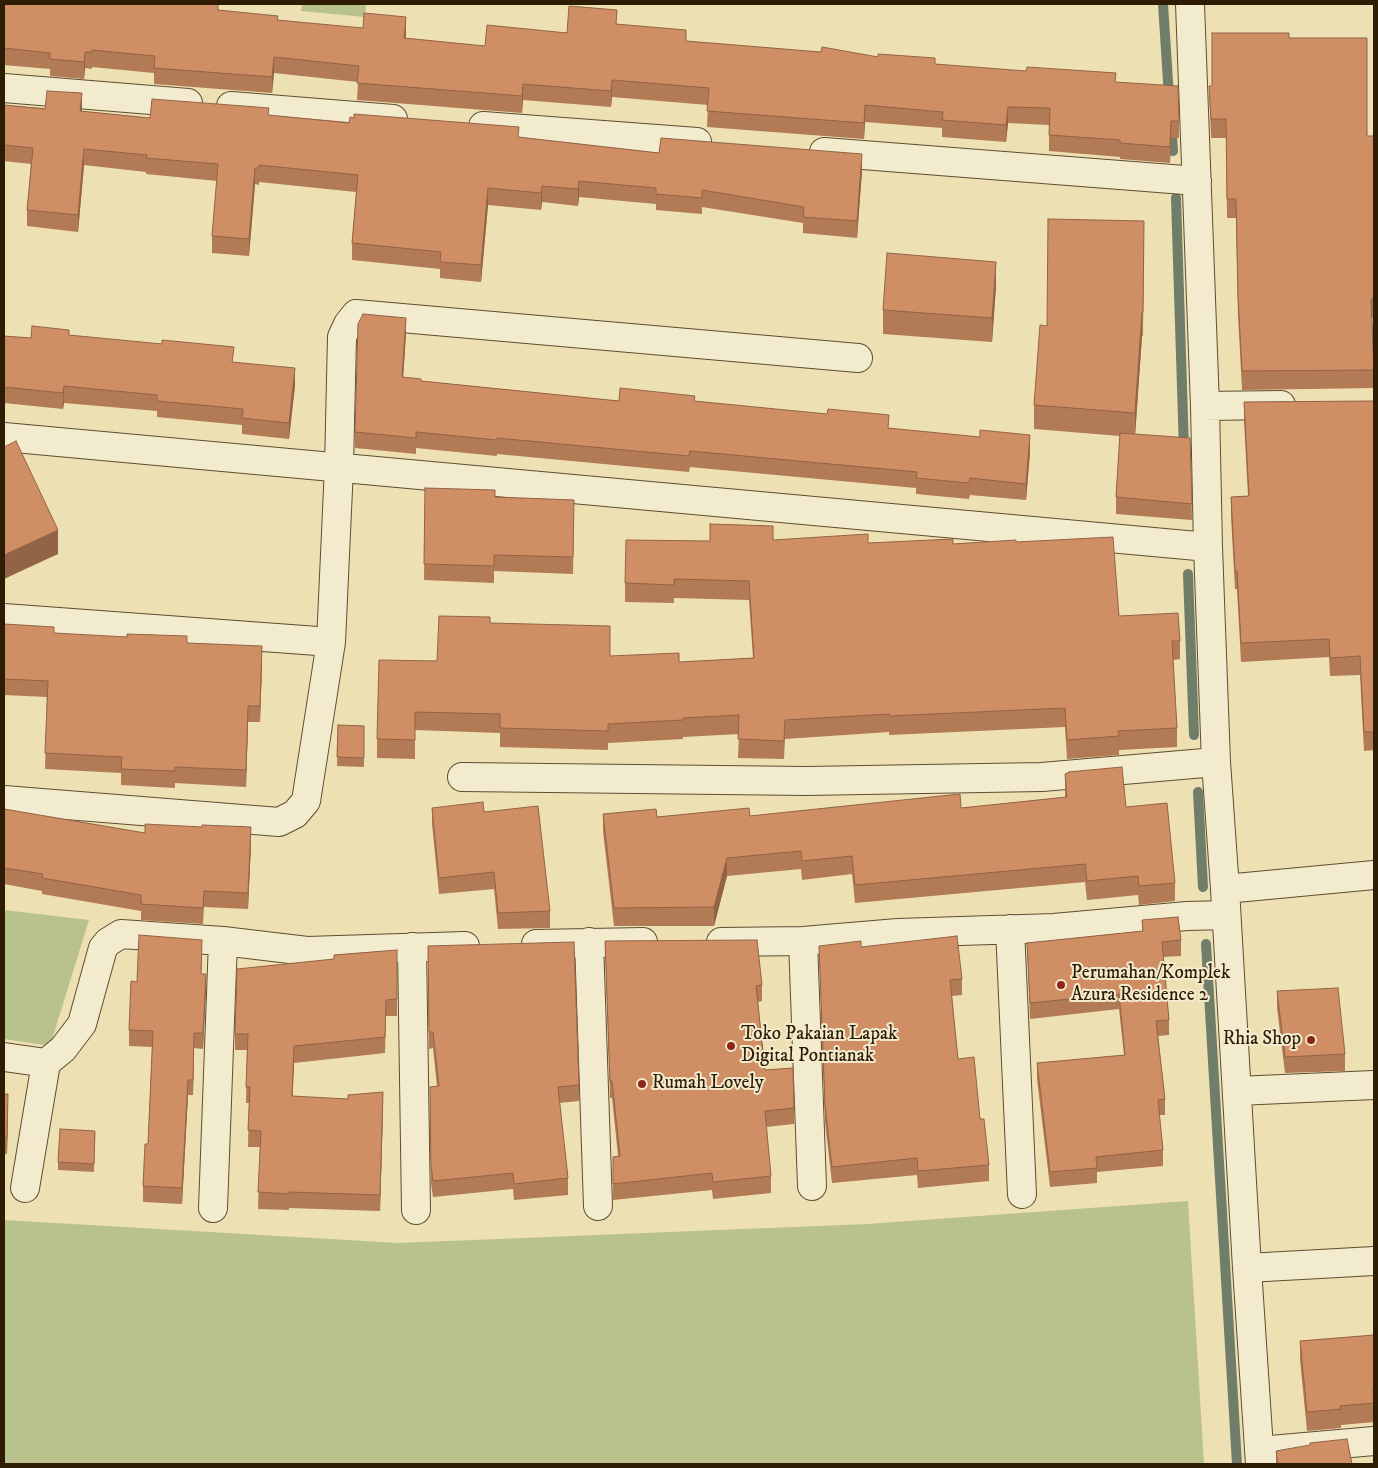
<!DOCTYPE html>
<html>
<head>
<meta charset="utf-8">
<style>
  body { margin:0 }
  #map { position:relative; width:1378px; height:1468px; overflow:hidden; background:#ede0b3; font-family:"IM FELL DW Pica",serif }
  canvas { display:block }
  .frame { position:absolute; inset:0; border:5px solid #2f1c04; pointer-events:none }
</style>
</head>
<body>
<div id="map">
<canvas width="1378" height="1468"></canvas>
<div class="frame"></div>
</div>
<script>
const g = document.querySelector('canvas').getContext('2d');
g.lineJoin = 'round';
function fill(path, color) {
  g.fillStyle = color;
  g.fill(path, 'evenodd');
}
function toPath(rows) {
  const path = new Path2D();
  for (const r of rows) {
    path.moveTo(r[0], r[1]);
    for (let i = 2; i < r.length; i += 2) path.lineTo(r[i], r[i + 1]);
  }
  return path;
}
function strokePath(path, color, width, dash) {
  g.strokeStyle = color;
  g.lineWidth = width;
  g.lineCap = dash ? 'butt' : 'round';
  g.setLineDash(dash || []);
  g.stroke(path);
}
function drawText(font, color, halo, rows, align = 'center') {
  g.font = font + ' "IM FELL DW Pica",serif';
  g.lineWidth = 4;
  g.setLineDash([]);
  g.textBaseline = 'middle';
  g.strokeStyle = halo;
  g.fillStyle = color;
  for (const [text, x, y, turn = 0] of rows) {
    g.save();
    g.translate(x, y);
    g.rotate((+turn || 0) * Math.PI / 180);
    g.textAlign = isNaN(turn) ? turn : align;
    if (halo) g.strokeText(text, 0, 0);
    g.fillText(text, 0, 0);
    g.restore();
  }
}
const green = toPath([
  [302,4,366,4,365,17,301,11],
  [4,910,89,920,50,1046,4,1039],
  [1188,1201,1204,1464,4,1464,4,1220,399,1243,867,1224]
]);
const stream = toPath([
  [1163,4,1169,97],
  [1171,124,1173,151],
  [1176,198,1184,450],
  [1188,574,1194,735],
  [1198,792,1203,887],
  [1206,944,1237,1464]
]);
const minor = toPath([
  [1190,4,1205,406,1208,547,1216,762,1225,889,1247,1268,1260,1464],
  [4,88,188,103],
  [231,106,393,119],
  [483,126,697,142],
  [824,152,1197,181],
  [1205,406,1281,405],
  [4,437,1208,547],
  [4,618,331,642],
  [462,777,806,781,1042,777,1216,762],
  [4,800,279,822,295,814,306,801,331,642,339,467,342,337,348,324,356,314,858,358],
  [1225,889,1374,875],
  [1010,929,1022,1194],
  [803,941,812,1186],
  [589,942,598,1206],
  [721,942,803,941,898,933,1054,928,1187,916,1226,915],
  [536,944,643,942],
  [412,947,416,1210],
  [4,1057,46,1063,63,1049,82,1024,103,948,108,942,121,934,223,941,307,951,465,946],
  [1237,1091,1374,1085],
  [25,1188,46,1063],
  [213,1208,223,941],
  [1247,1268,1374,1261],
  [1259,1451,1374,1441]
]);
const wall = toPath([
  [4,4,219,10,278,20,406,34,405,38,485,46,617,24,686,41,878,57,935,64,1116,82,1179,121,1179,138,1171,138,1170,163,1120,159,1120,157,1049,151,1049,125,1008,123,1006,142,942,137,942,128,865,122,864,139,707,127,708,105,612,97,611,107,523,100,522,113,357,100,358,82,274,73,272,93,154,84,154,73,92,67,92,69,85,68,84,79,50,76,50,69,4,65],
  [1289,38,1367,136,1374,136,1374,318,1372,318,1374,388,1242,390,1238,315,1236,218,1227,218,1226,138,1211,138,1209,86,1212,86],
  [4,105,81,111,150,118,269,115,519,137,659,153,862,171,857,238,803,233,803,223,702,207,702,214,656,210,656,204,579,197,578,206,542,202,541,210,488,205,481,282,440,278,440,269,352,260,352,243,356,192,259,182,259,185,255,184,249,256,212,253,212,236,217,181,146,174,146,172,84,165,78,232,27,226,27,210,31,164,4,161],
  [1144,245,1143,336,1142,336,1135,434,1190,438,1192,520,1116,514,1116,497,1120,436,1034,429,1034,405,1047,326],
  [996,286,992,342,883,334,883,310],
  [406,334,403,378,421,381,619,401,695,401,889,428,1030,452,1026,500,970,495,969,499,916,494,916,488,690,467,689,472,497,454,497,456,416,448,416,454,355,448,355,432],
  [69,335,234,362,295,385,289,439,242,434,242,425,157,417,157,411,64,403,63,409,4,403,4,336,31,338],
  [1374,401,1374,750,1364,751,1360,675,1330,676,1329,657,1241,662,1237,589,1235,589,1231,516,1231,497,1248,496,1244,421,1244,402],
  [425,488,495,497,574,516,573,574,494,571,494,583,424,580],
  [773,540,868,543,953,544,1016,542,1119,616,1180,641,1180,659,1173,660,1177,728,1177,747,1119,750,1119,755,1067,759,1065,727,889,735,889,732,785,739,784,759,738,758,739,734,683,737,683,739,608,743,608,750,500,747,500,733,415,730,415,759,377,758,377,739,437,661,490,623,610,656,679,662,753,658,749,600,674,598,674,603,625,602,625,583,710,541],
  [4,624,54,633,187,643,262,663,260,722,248,722,246,787,175,783,175,788,121,785,121,773,45,769,47,697,4,695],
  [338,725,364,726,364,767,337,766],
  [1065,774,1126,807,1175,883,1175,901,1139,905,1138,895,1087,900,1085,882,855,903,852,874,802,880,801,869,727,876,714,926,614,926,603,832,603,814,657,817,750,816,961,808,1065,797],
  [432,808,484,812,550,911,550,928,498,929,494,889,439,894,432,824],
  [4,809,145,833,251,843,248,909,204,907,203,924,141,920,141,911,42,894,42,891,4,884],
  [1142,920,1181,940,1181,956,1163,957,1169,1020,1169,1035,1158,1036,1165,1099,1165,1115,1159,1115,1163,1150,1163,1166,1097,1172,1097,1183,1050,1187,1037,1079,1037,1063,1124,1055,1119,1009,1030,1019,1027,943,1142,931],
  [605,941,762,985,762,1001,758,1002,765,1070,794,1108,794,1124,766,1127,771,1176,771,1193,713,1199,712,1190,613,1200,613,1157,618,1156,612,1098,610,1098],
  [428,946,579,1085,579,1101,559,1103,568,1178,568,1195,514,1200,513,1189,433,1197,431,1183,430,1087,437,1087,433,1048,429,1049],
  [819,946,962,979,962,995,952,996,958,1059,980,1119,989,1165,989,1181,918,1188,917,1175,832,1183,825,1122],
  [397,950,397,1016,386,1016,385,1053,294,1063,292,1096,383,1108,380,1211,289,1208,289,1210,258,1209,260,1147,248,1147,249,1103,246,1103,247,1050,235,1050,235,1034,334,959,334,955],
  [202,955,201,974,206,989,203,1049,194,1048,193,1095,188,1095,182,1204,143,1202,143,1186,148,1144,152,1047,129,1046,129,1030,137,982],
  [1277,991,1345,1054,1345,1071,1285,1073,1277,1008],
  [4,1094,8,1110,7,1154,4,1154],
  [95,1131,94,1172,58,1170,58,1162],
  [1374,1335,1374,1422,1341,1425,1341,1428,1307,1431,1300,1360,1300,1341],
  [1276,1451,1352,1464,1276,1464]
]);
const shadedWall = toPath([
  [406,17,406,34,404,54,404,38],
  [85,52,85,68,84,79,84,62],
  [274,57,274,73,272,93,272,77],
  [612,80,612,97,611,107,611,91],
  [523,84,523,100,522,113,522,96],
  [82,93,82,110,80,127,80,111],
  [865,105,865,122,864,139,864,123],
  [1008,107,1008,123,1006,142,1006,125],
  [1171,121,1171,138,1170,163,1170,147],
  [84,149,84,165,78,232,78,215],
  [862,154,862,171,857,238,857,221],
  [255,168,255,184,249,256,249,239],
  [579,181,579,197,578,206,578,189],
  [542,186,542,202,541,210,541,193],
  [488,188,488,205,481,282,481,265],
  [996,262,996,286,992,342,992,318],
  [1142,312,1142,336,1135,437,1135,413],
  [406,318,406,334,402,394,402,377],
  [295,368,295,385,289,439,289,423],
  [64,386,64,403,63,409,63,393],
  [1030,435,1030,452,1026,500,1026,484],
  [58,530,58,554,4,579,4,555],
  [262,646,262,663,260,722,260,706],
  [248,706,248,722,246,787,246,770],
  [251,827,251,843,248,909,248,893],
  [727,858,727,876,714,926,714,907],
  [206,974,206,989,203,1049,203,1033],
  [194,1033,194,1048,193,1095,193,1080],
  [294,1046,294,1063,292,1113,292,1096],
  [188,1080,188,1095,182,1204,182,1188],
  [383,1092,383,1108,380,1211,380,1195],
  [8,1094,8,1110,7,1154,7,1138]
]);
const building = toPath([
  [4,4,218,4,218,10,278,16,277,20,363,28,364,13,406,17,404,38,485,46,487,25,567,33,569,6,617,10,616,24,686,30,686,41,821,52,822,47,878,57,878,54,935,58,935,64,1026,71,1027,67,1116,73,1115,82,1178,86,1179,121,1171,121,1170,147,1120,143,1120,140,1049,135,1050,108,1008,107,1006,125,942,120,943,112,865,105,864,123,707,111,709,88,612,80,611,91,523,84,522,96,357,83,359,66,274,57,272,77,154,68,155,56,92,50,92,52,85,52,84,62,50,59,50,53,4,48,4,4],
  [1212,33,1289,33,1289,38,1367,38,1367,136,1374,136,1374,299,1371,299,1374,370,1242,371,1238,296,1236,199,1227,199,1226,119,1211,119,1209,86,1212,86,1212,33],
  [47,91,82,93,80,111,150,118,152,99,269,108,268,115,349,123,350,117,354,118,354,114,519,127,518,137,659,153,661,138,862,154,857,221,803,217,804,207,702,190,702,198,656,194,656,188,579,181,578,189,542,186,541,193,488,188,481,265,440,262,441,252,352,243,358,175,259,165,259,168,255,168,249,239,212,236,218,164,146,158,147,155,84,149,78,215,27,210,33,148,4,145,4,105,45,109,47,91],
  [1048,219,1144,221,1143,312,1142,312,1135,413,1034,405,1040,325,1047,326,1048,219],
  [887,253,996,262,992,318,883,310,887,253],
  [363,314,406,318,402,377,421,379,421,381,619,401,620,388,695,396,694,401,827,414,828,409,889,415,888,428,980,437,980,430,1030,435,1026,484,970,478,969,483,916,478,917,472,690,451,689,456,497,438,497,440,416,432,416,438,355,432,358,324,363,314],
  [32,326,69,330,69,335,162,344,162,340,234,347,232,362,295,368,289,423,242,418,243,409,157,401,157,395,64,386,63,393,4,387,4,336,31,338,32,326],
  [1374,401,1374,732,1364,732,1360,656,1330,658,1329,639,1241,643,1237,571,1235,571,1231,497,1249,496,1244,402,1374,401],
  [1120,433,1190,438,1192,504,1116,497,1120,433],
  [16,441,58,530,4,555,4,447,16,441],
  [425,488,495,490,495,497,574,500,573,557,494,555,494,566,424,564,425,488],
  [710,524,773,526,773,540,868,534,868,543,953,539,953,544,1016,540,1016,542,1113,537,1119,616,1178,613,1180,641,1172,641,1177,728,1118,731,1119,736,1067,740,1065,708,889,716,889,714,785,720,784,741,738,739,739,715,683,718,683,720,608,724,608,731,500,728,500,714,415,712,415,740,377,739,379,660,437,661,439,616,490,617,490,623,610,626,610,656,679,653,679,662,754,658,749,581,674,579,674,585,625,583,626,540,710,541,710,524],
  [4,624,54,627,54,633,127,637,127,634,187,636,187,643,262,646,260,706,248,706,246,770,175,767,175,771,121,769,122,757,45,753,48,681,4,679,4,624],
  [338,725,364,726,364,758,337,757,338,725],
  [1122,767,1126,807,1167,803,1175,883,1139,886,1138,876,1087,881,1085,864,855,885,852,856,802,861,801,851,727,858,714,907,614,908,603,814,656,809,657,817,749,808,750,816,960,794,961,808,1067,797,1065,774,1068,773,1068,772,1122,767],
  [483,802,484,812,538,806,550,911,498,913,494,872,439,878,432,808,483,802],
  [4,809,145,833,145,824,202,827,202,825,251,827,248,893,204,891,203,908,141,904,141,895,42,878,43,874,4,868,4,809],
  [1178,917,1181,940,1162,942,1169,1020,1156,1021,1165,1099,1158,1100,1163,1150,1096,1157,1097,1168,1050,1172,1037,1063,1125,1055,1119,994,1030,1003,1027,943,1143,931,1142,920,1178,917],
  [139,935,202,940,201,974,206,974,203,1033,194,1033,193,1080,188,1080,182,1188,143,1186,145,1144,148,1144,153,1031,129,1030,131,981,137,982,139,935],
  [957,936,962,979,950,980,958,1059,974,1057,980,1119,984,1119,989,1165,918,1171,917,1158,832,1167,825,1105,819,946,861,941,861,947,957,936],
  [757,940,762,985,756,986,765,1070,793,1068,794,1108,765,1111,771,1176,713,1182,712,1173,613,1184,613,1157,620,1156,612,1081,610,1081,605,941,757,940],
  [574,942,579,1085,558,1087,568,1178,514,1184,513,1173,433,1181,431,1166,430,1087,439,1086,433,1032,429,1032,428,946,574,942],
  [397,950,397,999,386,1000,385,1037,294,1046,292,1096,348,1099,348,1095,383,1092,380,1195,289,1192,289,1194,258,1192,261,1131,248,1130,250,1087,246,1087,248,1034,235,1034,237,969,334,959,334,955,397,950],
  [1338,988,1345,1054,1285,1057,1277,991,1338,988],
  [4,1094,8,1094,7,1138,4,1138,4,1094],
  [60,1129,95,1131,94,1164,58,1162,60,1129],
  [1374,1335,1374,1390,1373,1390,1374,1403,1340,1406,1341,1409,1307,1412,1300,1341,1374,1335],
  [1347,1439,1352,1464,1278,1464,1276,1451,1310,1445,1310,1443,1347,1439]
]);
const markers = [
  [1061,985,5,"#8f2418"],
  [1311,1040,5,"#8f2418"],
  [731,1046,5,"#8f2418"],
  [642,1084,5,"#8f2418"]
];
const poiNames = [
  ["Perumahan/Komplek",1071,974],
  ["Azura Residence 2",1071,996],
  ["Toko Pakaian Lapak",741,1035],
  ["Digital Pontianak",741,1057],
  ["Rhia Shop",1301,1040,"right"],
  ["Rumah Lovely",652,1084]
];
fill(green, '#b9c28c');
strokePath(stream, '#6f7d69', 10);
strokePath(minor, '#5e4d30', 30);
strokePath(minor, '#f3ebce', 28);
fill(wall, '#b37a56');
fill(shadedWall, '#926346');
fill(building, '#d08e64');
strokePath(building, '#926346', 1);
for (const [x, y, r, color] of markers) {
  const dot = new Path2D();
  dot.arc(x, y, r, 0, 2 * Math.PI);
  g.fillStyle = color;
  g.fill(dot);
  strokePath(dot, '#f3ebce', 2);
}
drawText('19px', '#2f1c04', '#f3ebce', poiNames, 'left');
</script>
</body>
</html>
